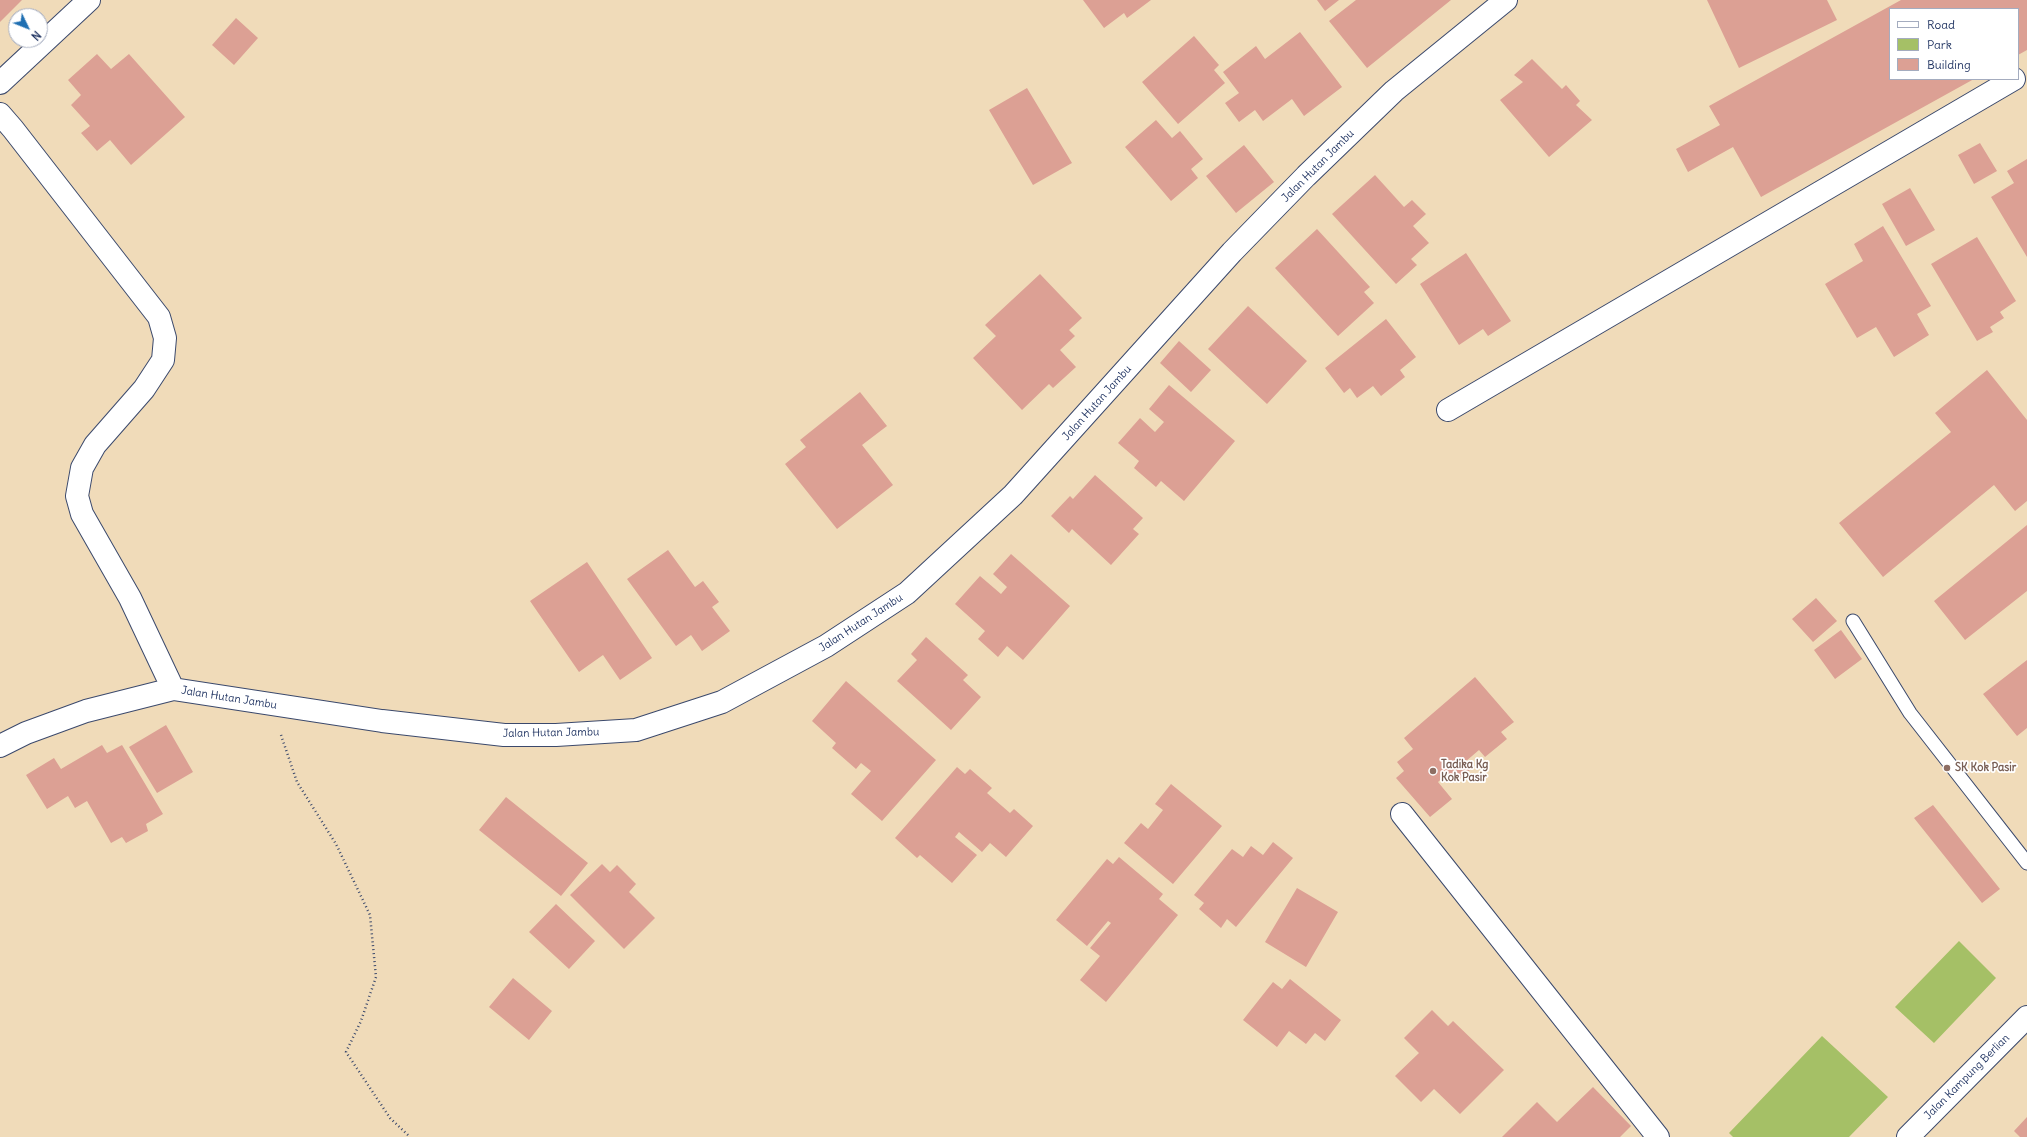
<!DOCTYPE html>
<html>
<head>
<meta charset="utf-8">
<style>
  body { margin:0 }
  #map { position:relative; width:2027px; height:1137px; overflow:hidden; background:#f0dbb9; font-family:Delius,sans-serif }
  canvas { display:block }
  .legend { position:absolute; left:1889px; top:8px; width:130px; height:72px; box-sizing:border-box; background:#fff; border:1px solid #a4acbf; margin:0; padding:5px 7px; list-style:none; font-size:12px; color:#1b2f5e }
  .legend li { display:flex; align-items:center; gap:8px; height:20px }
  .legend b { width:20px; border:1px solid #a4acbf }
  .north { position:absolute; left:8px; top:8px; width:40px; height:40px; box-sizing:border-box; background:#fff; border:1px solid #a4acbf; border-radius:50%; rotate:133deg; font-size:11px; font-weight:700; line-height:16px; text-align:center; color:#1b2f5e }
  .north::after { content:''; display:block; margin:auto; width:14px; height:18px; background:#1f6fb2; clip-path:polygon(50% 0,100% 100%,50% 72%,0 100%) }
</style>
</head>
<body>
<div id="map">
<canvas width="2027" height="1137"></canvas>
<ul class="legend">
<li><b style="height:5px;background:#fff"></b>Road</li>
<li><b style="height:11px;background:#a5c066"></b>Park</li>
<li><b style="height:11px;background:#dca094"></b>Building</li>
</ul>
<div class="north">N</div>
</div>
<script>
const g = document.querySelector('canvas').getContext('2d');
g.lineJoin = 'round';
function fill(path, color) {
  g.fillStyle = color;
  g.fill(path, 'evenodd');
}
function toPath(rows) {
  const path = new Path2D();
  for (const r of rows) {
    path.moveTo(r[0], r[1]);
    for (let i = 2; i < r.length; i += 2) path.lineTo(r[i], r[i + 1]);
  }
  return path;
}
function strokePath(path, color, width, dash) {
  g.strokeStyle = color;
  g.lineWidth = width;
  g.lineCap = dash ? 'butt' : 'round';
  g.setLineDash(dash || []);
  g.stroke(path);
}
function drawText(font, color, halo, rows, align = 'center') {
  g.font = font + ' Delius,sans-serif';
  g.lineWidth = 3.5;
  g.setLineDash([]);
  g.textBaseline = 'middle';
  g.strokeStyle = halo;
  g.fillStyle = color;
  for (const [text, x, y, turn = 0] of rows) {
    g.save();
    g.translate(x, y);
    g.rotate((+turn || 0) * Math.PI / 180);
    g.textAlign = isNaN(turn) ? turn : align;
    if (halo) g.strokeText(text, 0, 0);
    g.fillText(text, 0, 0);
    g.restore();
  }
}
const green = toPath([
  [1959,941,1996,978,1934,1043,1895,1007],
  [1822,1036,1888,1097,1849,1137,1733,1137,1729,1133]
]);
const building = toPath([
  [0,0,22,0,0,22],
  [1083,0,1151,0,1127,18,1124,13,1104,28],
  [1317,0,1339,0,1325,11],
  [1356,0,1451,0,1367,68,1329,21],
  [1707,0,1827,0,1837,20,1739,68],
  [1901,0,2027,0,2027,50,2018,55,2018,9,1890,9,1890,79,1974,79,1761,197,1733,147,1688,172,1676,149,1720,125,1709,106],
  [236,18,258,38,234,65,212,45],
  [1300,32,1342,87,1304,116,1292,99,1263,121,1255,110,1239,122,1225,103,1239,93,1223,72,1256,46,1265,59],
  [1194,36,1219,65,1214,70,1225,83,1178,124,1142,82],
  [97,54,111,69,129,54,185,117,131,165,110,140,97,151,81,133,90,126,71,105,81,95,68,80],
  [1532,59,1562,89,1566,85,1580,101,1576,105,1592,120,1549,157,1500,100,1523,82,1514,75],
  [1027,88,1072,163,1033,185,989,110],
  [1156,120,1172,138,1180,131,1203,159,1191,169,1198,178,1171,201,1125,147],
  [1980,143,1997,171,1974,184,1958,155],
  [1244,145,1274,182,1236,213,1206,176],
  [2027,159,2027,257,1991,197,2014,183,2007,171],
  [1375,175,1404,207,1412,200,1426,214,1413,226,1429,243,1411,259,1417,265,1396,284,1332,214],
  [1910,188,1935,230,1906,246,1882,204],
  [1883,226,1931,306,1917,314,1929,335,1894,357,1876,327,1857,338,1825,284,1863,261,1854,244],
  [1317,229,1370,287,1364,292,1374,303,1338,336,1275,268],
  [1977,237,2016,301,2000,312,2004,318,1990,327,1993,332,1977,341,1931,264],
  [1466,253,1511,321,1488,336,1483,329,1459,345,1420,284],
  [1040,274,1082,318,1069,330,1075,336,1060,350,1076,367,1053,388,1049,384,1022,410,973,358,996,336,985,325],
  [1248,306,1307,361,1267,404,1208,349],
  [1386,319,1416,357,1400,370,1405,377,1381,396,1373,386,1357,398,1350,388,1344,393,1325,368],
  [1179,341,1211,370,1191,392,1160,363],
  [1987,370,2027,420,2027,501,2015,511,1994,485,1883,577,1839,523,1951,432,1935,413],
  [1169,385,1235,441,1184,501,1161,481,1156,487,1134,468,1139,461,1118,443,1140,418,1155,432,1164,422,1149,409],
  [860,392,887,426,862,445,893,485,837,529,785,464,806,447,800,440],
  [1095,475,1143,518,1133,529,1139,534,1111,565,1072,529,1069,533,1051,516,1070,496,1073,499],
  [2027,525,2027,591,1965,640,1934,601],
  [668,550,695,587,703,581,719,602,712,607,730,631,702,651,691,635,676,646,627,579],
  [1011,554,1070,606,1023,660,1007,646,998,657,978,639,985,631,955,604,980,576,1001,594,1007,587,993,574],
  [587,562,652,658,620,680,603,655,579,672,530,601],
  [1816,598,1837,621,1813,642,1792,619],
  [1841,630,1862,659,1835,679,1814,650],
  [926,637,968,675,963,680,981,697,951,730,897,681,917,660,911,654],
  [2027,660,2027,728,2017,736,1983,694],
  [1475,677,1514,722,1501,732,1507,739,1485,757,1479,750,1465,762,1471,769,1454,783,1447,774,1438,782,1452,799,1430,817,1396,778,1404,771,1397,762,1413,749,1404,738],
  [846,681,936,760,882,821,851,794,871,771,861,763,856,769,832,748,836,743,812,721],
  [166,725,193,772,157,793,129,747],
  [102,745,107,753,122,745,163,814,146,824,148,831,126,843,122,837,111,843,87,801,75,808,68,796,47,809,26,775,54,758,61,769],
  [957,767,965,774,970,769,992,788,987,793,1010,813,1014,809,1033,826,1006,857,990,843,982,852,959,832,955,837,977,855,952,883,920,855,917,858,895,838],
  [1171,784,1222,826,1173,884,1124,843,1141,823,1148,829,1163,810,1155,804],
  [506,797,588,863,561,896,479,830],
  [1933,805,2000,889,1982,903,1914,818],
  [1273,842,1293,858,1236,927,1227,919,1221,928,1199,909,1204,903,1194,895,1232,849,1243,857,1251,846,1263,855],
  [1119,857,1163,894,1159,899,1178,915,1106,1002,1080,980,1100,956,1090,948,1111,923,1108,921,1087,946,1056,920,1107,859,1113,864],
  [602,864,610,872,617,865,636,884,629,892,655,918,624,949,570,895],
  [1297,888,1338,912,1306,967,1265,942],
  [556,904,595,941,569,969,529,932],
  [513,978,552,1011,529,1040,489,1007],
  [1290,979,1341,1020,1325,1041,1315,1033,1306,1044,1289,1031,1277,1047,1243,1020,1273,982,1282,989],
  [1432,1010,1448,1026,1453,1021,1504,1070,1460,1114,1434,1089,1421,1102,1395,1076,1419,1053,1404,1038],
  [1593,1087,1631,1126,1620,1137,1502,1137,1537,1102,1557,1122],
  [2027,1117,2027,1137,2020,1137,2014,1131]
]);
const path = toPath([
  [281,735,297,782,336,844,370,915,376,977,361,1021,346,1052,390,1118,410,1137]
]);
const lane = toPath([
  [1853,621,1910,713,2027,863]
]);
const street = toPath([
  [0,83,89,0],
  [0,114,13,129,159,317,165,338,163,360,144,389,95,445,82,468,77,496,82,514,130,598,173,689],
  [1448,410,2014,79],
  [0,746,26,733,86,711,173,689,382,721,504,735,556,735,636,730,722,702,826,646,907,593,1013,495,1232,252,1306,176,1394,91,1506,0],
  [1402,814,1658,1137],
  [1908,1137,2027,1017]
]);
const markers = [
  [1947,768,4,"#8d6e63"],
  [1433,771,4,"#8d6e63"]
];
const streetNames = [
  ["Jalan Hutan Jambu",1318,166,-45],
  ["Jalan Hutan Jambu",1097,403,-48],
  ["Jalan Hutan Jambu",861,623,-33],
  ["Jalan Hutan Jambu",229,698,9],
  ["Jalan Hutan Jambu",551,733,-1],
  ["Jalan Kampung Berlian",1967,1077,-45]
];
const educationNames = [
  ["Tadika Kg",1441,765],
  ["Kok Pasir",1441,778],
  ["SK Kok Pasir",1955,768]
];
fill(green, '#a5c066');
fill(building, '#dca094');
strokePath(lane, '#3b496c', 15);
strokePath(street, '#3b496c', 24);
strokePath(path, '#3b496c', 2.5, [1, 3]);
strokePath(lane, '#fff', 13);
strokePath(street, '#fff', 22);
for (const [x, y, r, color] of markers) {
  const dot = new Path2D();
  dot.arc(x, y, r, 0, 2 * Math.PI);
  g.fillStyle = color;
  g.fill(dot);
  strokePath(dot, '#fff', 1.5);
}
drawText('11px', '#1b2f5e', '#fff', streetNames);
drawText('bold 11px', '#785e54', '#fff', educationNames, 'left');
</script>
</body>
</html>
